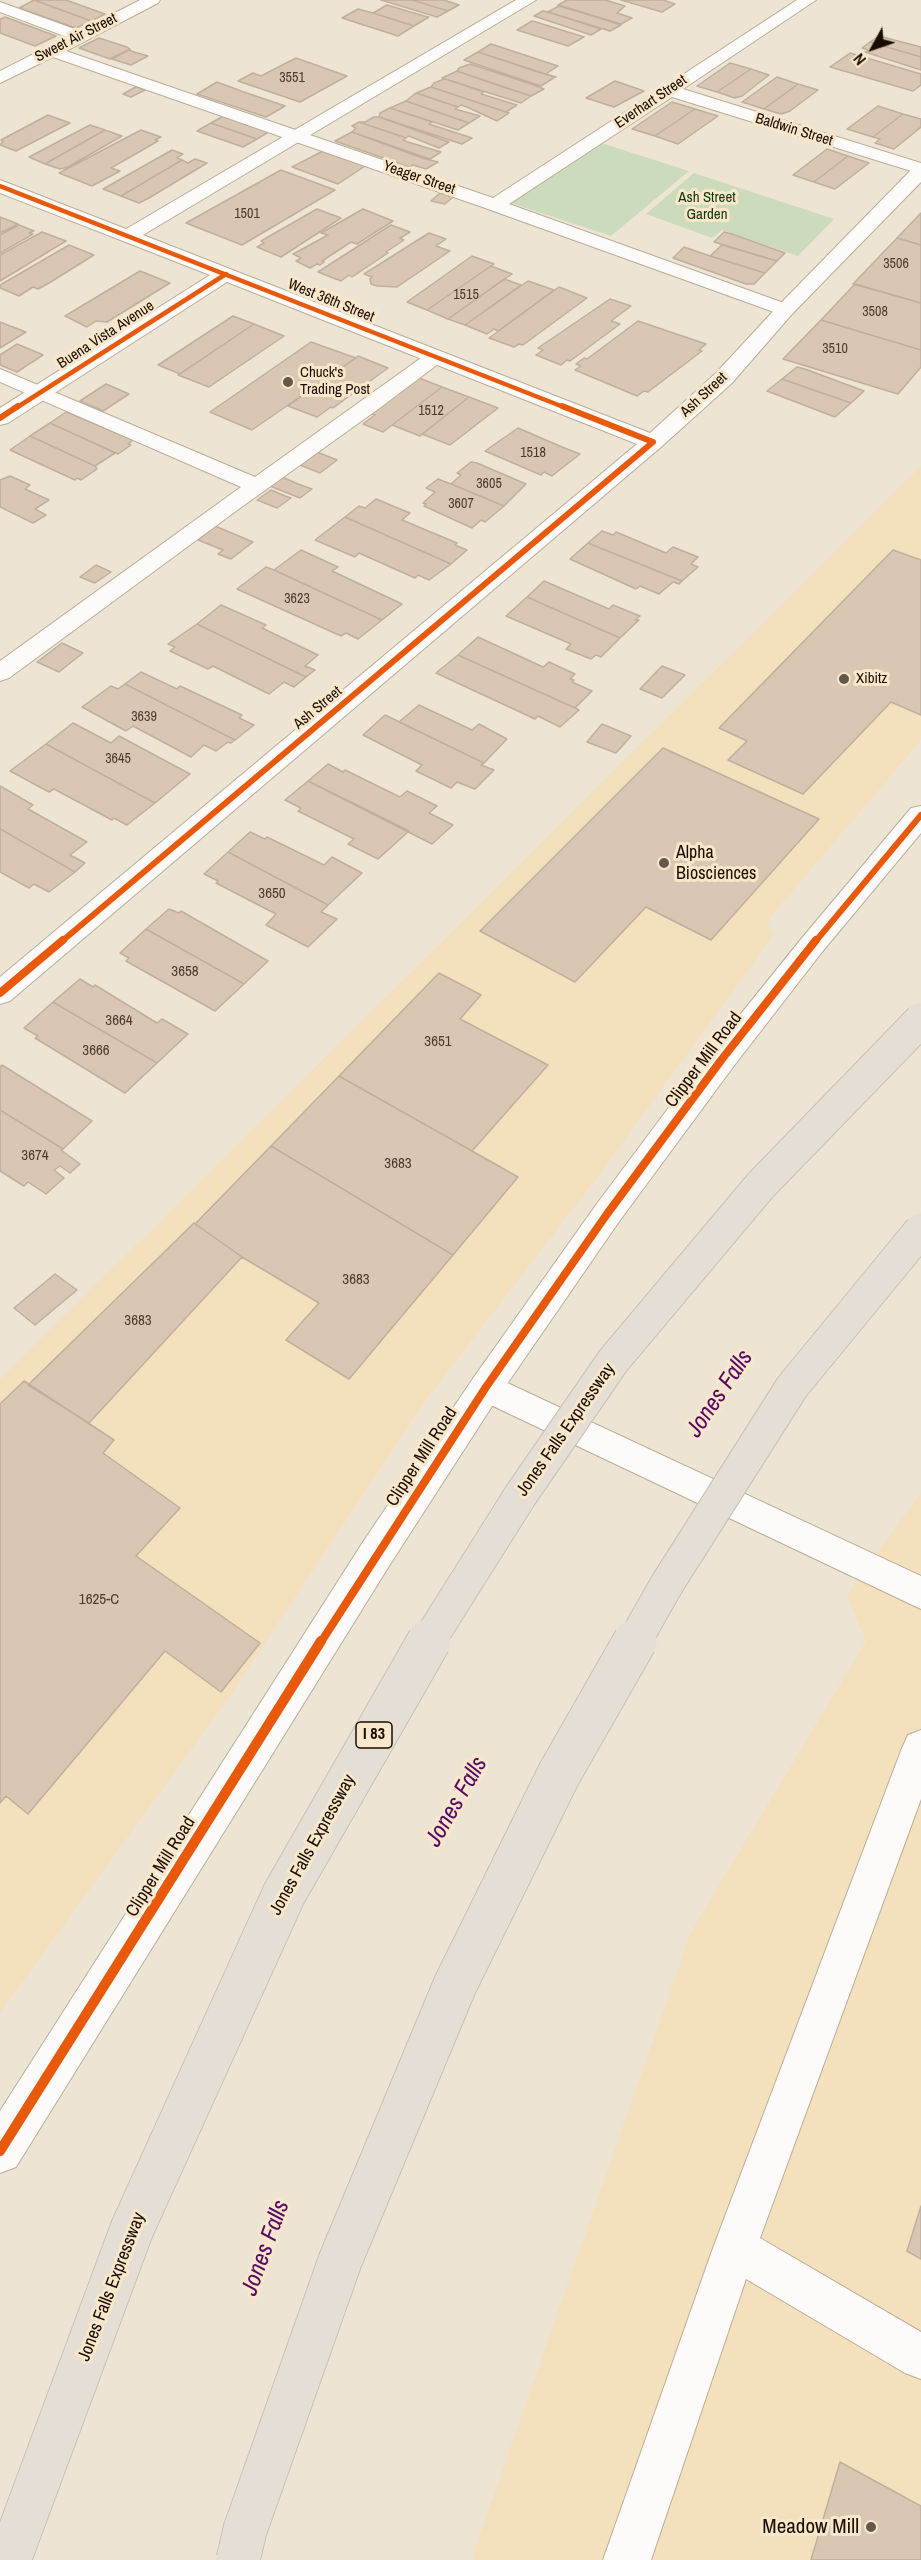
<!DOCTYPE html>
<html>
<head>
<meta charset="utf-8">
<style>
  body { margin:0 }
  #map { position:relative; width:921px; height:2560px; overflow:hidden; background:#eee4d4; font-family:"Archivo Narrow",sans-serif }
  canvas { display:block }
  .north { position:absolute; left:843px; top:18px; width:60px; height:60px; -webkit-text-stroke:4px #f8e7ca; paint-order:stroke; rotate:230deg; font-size:16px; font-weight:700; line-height:24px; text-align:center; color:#190d00 }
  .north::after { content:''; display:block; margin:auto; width:21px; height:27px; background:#190d00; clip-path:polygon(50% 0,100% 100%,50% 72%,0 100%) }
</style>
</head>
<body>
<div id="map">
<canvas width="921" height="2560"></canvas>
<div class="north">N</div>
</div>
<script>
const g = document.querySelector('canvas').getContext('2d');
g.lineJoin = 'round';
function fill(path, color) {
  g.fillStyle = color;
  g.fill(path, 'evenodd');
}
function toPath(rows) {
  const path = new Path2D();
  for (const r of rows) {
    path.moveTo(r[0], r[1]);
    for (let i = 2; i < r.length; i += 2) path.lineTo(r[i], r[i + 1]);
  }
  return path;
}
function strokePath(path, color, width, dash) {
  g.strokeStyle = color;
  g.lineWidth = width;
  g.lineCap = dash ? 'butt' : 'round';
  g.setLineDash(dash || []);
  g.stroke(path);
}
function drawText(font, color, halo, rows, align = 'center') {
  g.font = font + ' "Archivo Narrow",sans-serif';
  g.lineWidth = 6;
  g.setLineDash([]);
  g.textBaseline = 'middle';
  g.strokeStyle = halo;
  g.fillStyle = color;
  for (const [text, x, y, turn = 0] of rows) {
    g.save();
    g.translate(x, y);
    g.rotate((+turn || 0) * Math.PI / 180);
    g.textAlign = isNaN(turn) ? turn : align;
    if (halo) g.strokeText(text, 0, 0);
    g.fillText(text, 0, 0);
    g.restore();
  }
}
const built = toPath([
  [921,466,921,740,767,921,773,936,602,1171,425,1401,227,1700,0,2013,0,1380],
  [921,1492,921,2560,471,2560,691,1932,866,1641,847,1596]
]);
const green = toPath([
  [601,143,689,171,611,236,511,203,542,180],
  [694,173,834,219,798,256,722,230,712,238,646,214]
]);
const pier = toPath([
  [921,1049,921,1268,897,1296,698,1605,552,1867,390,2184,248,2560,55,2560,161,2266,332,1856,495,1579,650,1357,814,1155]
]);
const building = toPath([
  [34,0,66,0,105,14,91,21,34,0],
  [34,0,91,21,76,28,19,8,34,0],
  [381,0,412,0,448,11,437,17,381,0],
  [412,0,444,0,459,5,448,11,412,0],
  [567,0,605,0,625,6,617,13,632,18,621,24,558,5,567,0],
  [621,0,663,0,675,4,662,12,621,0],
  [387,5,424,16,429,17,414,26,373,13,387,5],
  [559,6,583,13,621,25,610,31,548,12,559,6],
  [358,9,373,13,414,26,398,36,342,18,358,9],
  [543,11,548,12,601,29,591,35,534,16,543,11],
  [5,17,56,36,35,46,0,33,0,19,5,17],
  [532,21,536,22,584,37,568,46,517,30,532,21],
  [879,36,921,47,921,57,870,42,879,36],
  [99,38,127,47,130,49,110,59,79,48,99,38],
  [870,42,921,57,921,70,865,52,868,50,862,48,870,42],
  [491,44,558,66,546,74,556,77,555,77,478,52,491,44],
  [129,50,134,52,148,56,131,65,112,59,129,50],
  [478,52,535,71,555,77,541,86,464,60,478,52],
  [850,53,921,74,921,85,913,91,830,67,850,53],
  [296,58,347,76,300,102,238,81,253,73,261,76,296,58],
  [730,63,751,69,717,92,697,86,730,63],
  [470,64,531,84,544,89,531,96,457,71,459,68,470,64],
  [751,69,769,75,742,96,735,98,717,92,751,69],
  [457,71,497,85,531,96,521,103,442,78,457,71],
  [777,77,798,84,764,109,742,102,777,77],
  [442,78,484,92,481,94,517,105,506,112,431,87,434,83,444,79,442,78],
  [615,81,644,91,614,107,586,98,615,81],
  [217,82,241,91,285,106,266,117,197,94,217,82],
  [798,84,818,90,790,111,781,114,764,109,798,84],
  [136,87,145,90,131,97,123,94,136,87],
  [431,87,509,113,497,121,467,107,461,105,458,107,416,93,431,87],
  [416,93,458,107,455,109,480,116,469,123,406,101,416,93],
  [406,101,431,110,469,123,458,130,390,108,406,101],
  [672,102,695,109,655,136,632,129,672,102],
  [878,106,903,114,873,137,847,129,878,106],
  [390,108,432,122,429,124,472,138,462,144,379,117,380,113,390,108],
  [695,109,718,116,678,144,655,136,695,109],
  [903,114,921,119,921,127,894,149,875,143,880,139,873,137,903,114],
  [48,115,70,123,16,151,0,145,3,141,1,140,48,115],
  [225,115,270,131,257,139,211,123,225,115],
  [374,117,379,117,449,142,439,148,409,136,406,138,359,122,365,122,374,117],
  [359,122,406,138,403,140,408,142,441,152,430,159,352,132,356,128,352,126,359,122],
  [211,123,257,139,243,147,197,131,211,123],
  [90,125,105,130,45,164,29,157,90,125],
  [105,130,122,136,68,167,60,169,45,164,105,130],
  [141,130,161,137,155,140,158,141,111,168,120,171,92,186,59,173,141,130],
  [352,132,422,158,438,162,426,169,413,165,409,167,335,141,352,132],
  [827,149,848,156,814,182,793,175,827,149],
  [172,150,183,154,177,158,182,160,121,196,103,189,172,150],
  [323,151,365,166,338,184,292,167,323,151],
  [848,156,869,163,835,189,814,182,848,156],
  [195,159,207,163,149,198,139,203,121,196,182,160,188,163,195,159],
  [281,170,335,190,242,245,186,223,281,170],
  [440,193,446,195,453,197,445,204,431,201,440,193],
  [317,209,341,218,281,257,257,247,264,243,261,241,317,209],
  [363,209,393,221,357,244,351,242,322,261,324,262,320,265,317,264,310,268,296,261,301,258,293,254,328,235,321,233,363,209],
  [921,213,921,245,897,238,921,213],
  [0,217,18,224,0,233,0,217],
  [19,225,34,231,29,233,33,234,0,253,0,235,19,225],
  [391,225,410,232,400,238,404,240,386,252,388,253,352,277,349,275,341,281,318,272,391,225],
  [42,232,66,241,0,281,0,255,42,232],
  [724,232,732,234,785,253,777,261,714,242,724,232],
  [429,233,446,239,436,246,450,251,397,287,377,286,371,284,370,279,372,277,364,274,429,233],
  [897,238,921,245,921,303,853,284,897,238],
  [69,245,94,255,49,283,38,289,33,287,19,296,0,288,0,285,69,245],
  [722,245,777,261,765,273,710,256,722,245],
  [684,247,710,256,765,273,754,284,746,284,673,258,684,247],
  [472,256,494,264,427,310,407,302,472,256],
  [491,266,512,274,448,319,427,310,491,266],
  [140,271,170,283,107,322,96,321,87,327,65,316,140,271],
  [504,279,521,285,465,325,448,319,504,279],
  [528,281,554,290,498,331,494,329,487,334,465,325,528,281],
  [855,284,921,303,921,350,821,320,855,284],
  [559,287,587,298,523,345,519,344,514,347,489,338,559,287],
  [610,299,631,306,611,321,620,324,570,361,567,360,561,365,536,355,543,350,538,348,610,299],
  [233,316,254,324,180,374,158,365,233,316],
  [821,320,921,350,921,367,898,394,783,359,821,320],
  [638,321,706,344,699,350,702,351,648,392,644,391,637,396,575,370,581,366,576,364,584,358,587,359,638,321],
  [0,322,5,324,26,332,0,348,0,322],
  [254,324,284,336,209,387,178,375,254,324],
  [311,342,356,358,252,430,210,412,311,342],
  [17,344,41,354,43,355,17,372,0,365,0,355,17,344],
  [358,356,388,368,333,408,331,407,317,417,288,406,358,356],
  [797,367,805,369,864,391,851,403,782,379,797,367],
  [414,376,442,387,383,432,363,424,375,415,368,412,414,376],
  [782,379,851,403,835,417,767,391,782,379],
  [106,384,129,394,103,411,80,401,106,384],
  [442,387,469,397,420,436,392,425,442,387],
  [469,397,498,408,450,445,422,434,469,397],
  [66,412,76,416,133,440,128,444,131,445,118,454,50,423,66,412],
  [50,423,83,438,115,453,95,466,30,436,50,423],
  [518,428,562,447,580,454,552,476,544,472,541,475,485,451,518,428],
  [30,436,95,466,97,469,81,480,77,478,75,480,10,450,30,436],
  [317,452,337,460,320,473,300,465,317,452],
  [471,462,477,463,526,484,504,506,451,484,461,475,457,473,471,462],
  [10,476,30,485,25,489,49,500,35,509,46,515,33,523,0,507,0,480,10,476],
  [282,477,298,484,312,489,300,498,270,486,282,477],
  [438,479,451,484,504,506,485,522,481,520,472,528,424,506,426,504,423,503,435,492,426,488,438,479],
  [271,490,285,496,291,498,277,508,257,500,271,490],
  [376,499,410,513,402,520,457,543,455,545,467,550,451,564,345,517,359,506,365,508,376,499],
  [345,517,451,564,429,580,418,575,415,578,359,553,355,557,315,540,345,517],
  [215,526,253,542,231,559,218,554,223,550,198,540,215,526],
  [602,531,613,535,616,532,666,553,673,547,698,557,691,564,698,567,682,581,588,543,602,531],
  [588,543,682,581,679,584,673,582,659,594,640,586,636,589,570,559,588,543],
  [301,550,338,567,332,571,402,604,382,620,274,570,301,550],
  [893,550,921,560,921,715,891,702,803,794,728,760,747,741,719,728,893,550],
  [96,565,111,572,95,583,80,577,96,565],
  [266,567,274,570,382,620,358,639,346,633,341,636,237,589,266,567],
  [544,581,609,609,613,605,640,616,635,620,639,620,620,638,527,597,544,581],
  [527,597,620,638,601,657,596,655,591,659,566,649,571,644,506,616,527,597],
  [221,605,266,625,262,628,318,655,305,666,315,670,306,677,197,624,221,605],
  [197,624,306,677,294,687,284,682,269,694,213,666,208,669,170,651,175,647,168,644,197,624],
  [478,637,543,667,549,662,575,674,570,679,574,680,572,682,592,691,575,708,458,655,478,637],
  [62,643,83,653,59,672,37,662,62,643],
  [458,655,575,708,579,710,560,727,538,716,535,719,436,673,458,655],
  [662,666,685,675,662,698,640,689,662,666],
  [141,672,177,689,180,686,242,715,239,718,254,725,235,740,125,684,141,672],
  [125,684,235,740,231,743,228,742,216,751,204,745,191,757,133,726,126,731,82,707,111,686,118,689,125,684],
  [419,705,472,730,479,724,507,739,484,763,399,722,419,705],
  [385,715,484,763,481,765,494,770,475,789,457,782,451,788,416,771,422,765,363,735,385,715],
  [73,723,111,743,119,736,190,774,155,803,46,744,73,723],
  [602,724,631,736,616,753,587,742,602,724],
  [46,744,155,803,127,825,114,818,112,820,54,789,49,792,10,771,46,744],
  [663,748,819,819,711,940,646,907,575,982,480,931,663,748],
  [328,764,343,772,345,770,400,797,407,791,437,806,429,813,453,825,432,844,308,781,328,764],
  [308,781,361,807,409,831,378,859,348,844,354,839,298,811,301,808,285,800,308,781],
  [0,786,33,805,28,809,87,842,70,855,85,863,75,872,0,829,0,786],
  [0,829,75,872,49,892,34,884,29,888,0,872,0,829],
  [250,832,265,839,267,837,324,865,332,857,362,873,328,905,228,852,250,832],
  [228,852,328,905,321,912,337,919,308,947,266,925,276,914,216,883,218,881,204,874,228,852],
  [169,909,179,913,181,911,268,961,244,984,146,929,169,909],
  [146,929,244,984,215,1011,126,961,129,958,120,953,146,929],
  [439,973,481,995,460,1019,548,1065,472,1151,339,1076,439,973],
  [80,979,93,987,95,985,157,1023,162,1019,188,1034,157,1063,53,1002,80,979],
  [53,1002,157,1063,125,1093,35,1038,38,1036,24,1028,53,1002],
  [2,1065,92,1121,63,1149,0,1110,0,1067,2,1065],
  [339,1076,518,1177,453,1255,271,1146,339,1076],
  [0,1110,63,1149,61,1150,80,1164,70,1173,60,1166,54,1170,64,1178,46,1194,28,1182,24,1186,0,1171,0,1110],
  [271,1146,453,1255,349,1379,286,1340,319,1303,242,1257,195,1224,271,1146],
  [194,1223,242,1257,89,1423,28,1385,194,1223],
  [55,1274,77,1290,35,1325,14,1308,55,1274],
  [24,1381,114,1440,103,1453,180,1508,136,1556,260,1643,221,1692,165,1651,28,1814,6,1796,0,1803,0,1404,24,1381],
  [921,2206,921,2259,907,2251,921,2206],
  [840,2462,921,2506,921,2560,811,2560,840,2462]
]);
const lane = toPath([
  [140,0,160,0,158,3,66,51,493,198,659,90,661,86,667,85,797,0,816,0,683,89,921,163,921,174,672,97,509,204,792,306,795,310,792,314,785,316,488,209,53,57,0,83,0,71,67,37,0,12,0,2,80,31,140,0],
  [435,351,442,353,445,357,442,361,381,407,236,511,9,678,0,681,0,661,241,487,0,382,0,369,255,477,428,353,435,351],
  [486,1373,921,1576,921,1609,474,1397,470,1387,474,1377,486,1373],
  [921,1730,921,1799,760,2238,921,2332,921,2379,905,2373,746,2279,651,2560,603,2560,713,2248,902,1748,908,1735,921,1730]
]);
const street = toPath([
  [516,0,536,0,143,235,650,433,716,373,778,306,914,167,921,165,921,182,792,314,732,383,661,447,10,1001,0,1004,0,977,637,444,227,282,8,423,0,425,0,408,210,275,0,193,0,180,126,229,516,0]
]);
const secondary = toPath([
  [921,806,921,833,822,952,733,1067,618,1223,498,1397,389,1566,16,2167,0,2173,0,2111,363,1542,474,1377,596,1205,711,1051,802,938,911,808,921,806]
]);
const highwayBridgeFar1 = toPath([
  [428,1642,520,1496,613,1361,760,1186,921,1020],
  [634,1642,667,1584,792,1387,921,1230]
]);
const highwayBridge = toPath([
  [9,2560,132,2229,284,1894,429,1641],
  [238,2560,245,2530,340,2261,455,1985,559,1774,635,1641]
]);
const cyclewayFar3 = toPath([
  [0,186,566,408],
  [16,408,226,274]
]);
const cyclewayFar2 = toPath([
  [0,418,18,406],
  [61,942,653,442,562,406],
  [815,942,921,815]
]);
const cyclewayFar1 = toPath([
  [0,993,63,940],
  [321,1642,486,1387,607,1214,722,1059,816,940]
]);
const cycleway = toPath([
  [0,2151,321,1641]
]);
const markers = [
  [288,382,6,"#64584a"],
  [844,679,6,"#64584a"],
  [664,863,6,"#64584a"],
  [871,2527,6,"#64584a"]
];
const farNumbernames = [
  ["3551",292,78],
  ["1501",247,214],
  ["3506",896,264],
  ["1515",466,295],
  ["3508",875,312],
  ["3510",835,349],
  ["1512",431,411],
  ["1518",533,453],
  ["3605",489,484],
  ["3607",461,504],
  ["3623",297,599],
  ["3639",144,717],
  ["3645",118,759]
];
const farStreetnames = [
  ["Sweet Air Street",76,38,-27],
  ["Everhart Street",651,102,-34],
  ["Baldwin Street",794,130,17],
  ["Yeager Street",419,178,19],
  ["West 36th Street",331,301,22],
  ["Buena Vista Avenue",106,335,-33],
  ["Ash Street",704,395,-43],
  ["Ash Street",318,708,-40]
];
const farParknames = [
  ["Ash Street",707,198],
  ["Garden",707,215]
];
const farPoinames = [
  ["Chuck's",300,373],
  ["Trading Post",300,390],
  ["Xibitz",856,679]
];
const numberNames = [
  ["3650",272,894],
  ["3658",185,972],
  ["3664",119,1021],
  ["3651",438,1042],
  ["3666",96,1051],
  ["3674",35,1156],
  ["3683",398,1164],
  ["3683",356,1280],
  ["3683",138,1321],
  ["1625-C",99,1600]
];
const shields = [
  [374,1735,36]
];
const shieldNames = [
  ["I 83",374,1735]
];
const poiNames = [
  ["Alpha",676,853],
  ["Biosciences",676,874]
];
const streetNames = [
  ["Clipper Mill Road",704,1060,-53],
  ["Jones Falls Expressway",566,1430,-55],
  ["Clipper Mill Road",422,1457,-57],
  ["Jones Falls Expressway",313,1845,-61],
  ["Clipper Mill Road",161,1867,-58],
  ["Jones Falls Expressway",112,2287,-69]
];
const nearPoinames = [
  ["Meadow Mill",859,2527]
];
const nearWaternames = [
  ["Jones Falls",720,1394,-56],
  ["Jones Falls",457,1802,-60],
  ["Jones Falls",266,2248,-70]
];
fill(built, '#f4e0bd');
fill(green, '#cbdbbb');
fill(pier, '#eee4d4');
fill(building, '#dac7b3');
strokePath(building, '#bfaf9c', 1.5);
strokePath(lane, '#b9ad97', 2);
strokePath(street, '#b9ad97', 2);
strokePath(secondary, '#b9ad97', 2);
fill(lane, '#fcfbf9');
fill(street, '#fcfbf9');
fill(secondary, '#fcfbf9');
strokePath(highwayBridgeFar1, '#c6c0b8', 35, []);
strokePath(highwayBridge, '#c6c0b8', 45, []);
strokePath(highwayBridgeFar1, '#e4ded4', 33);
strokePath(highwayBridge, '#e4ded4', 43);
strokePath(cyclewayFar3, '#e8590c', 4.5);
strokePath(cyclewayFar2, '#e8590c', 6);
strokePath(cyclewayFar1, '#e8590c', 8);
strokePath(cycleway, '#e8590c', 10);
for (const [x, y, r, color] of markers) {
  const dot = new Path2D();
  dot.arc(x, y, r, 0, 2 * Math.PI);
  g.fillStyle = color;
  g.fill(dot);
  strokePath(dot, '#f8e7ca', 2);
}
drawText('14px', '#493c2d', null, farNumbernames);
drawText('15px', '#190d00', '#f8e7ca', farStreetnames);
drawText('15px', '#0f3905', '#f8e7ca', farParknames);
drawText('15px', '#190d00', '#f8e7ca', farPoinames, 'left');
drawText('15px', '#493c2d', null, numberNames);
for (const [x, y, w] of shields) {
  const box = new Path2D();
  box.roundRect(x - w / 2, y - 13, w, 26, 4.5);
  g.fillStyle = '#f8e7ca';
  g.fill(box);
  strokePath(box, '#190d00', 1.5);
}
drawText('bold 16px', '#190d00', null, shieldNames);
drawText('18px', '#190d00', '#f8e7ca', poiNames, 'left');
drawText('18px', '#190d00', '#f8e7ca', streetNames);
drawText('21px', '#190d00', '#f8e7ca', nearPoinames, 'right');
drawText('italic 24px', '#580967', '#f8e7ca', nearWaternames);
</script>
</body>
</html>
